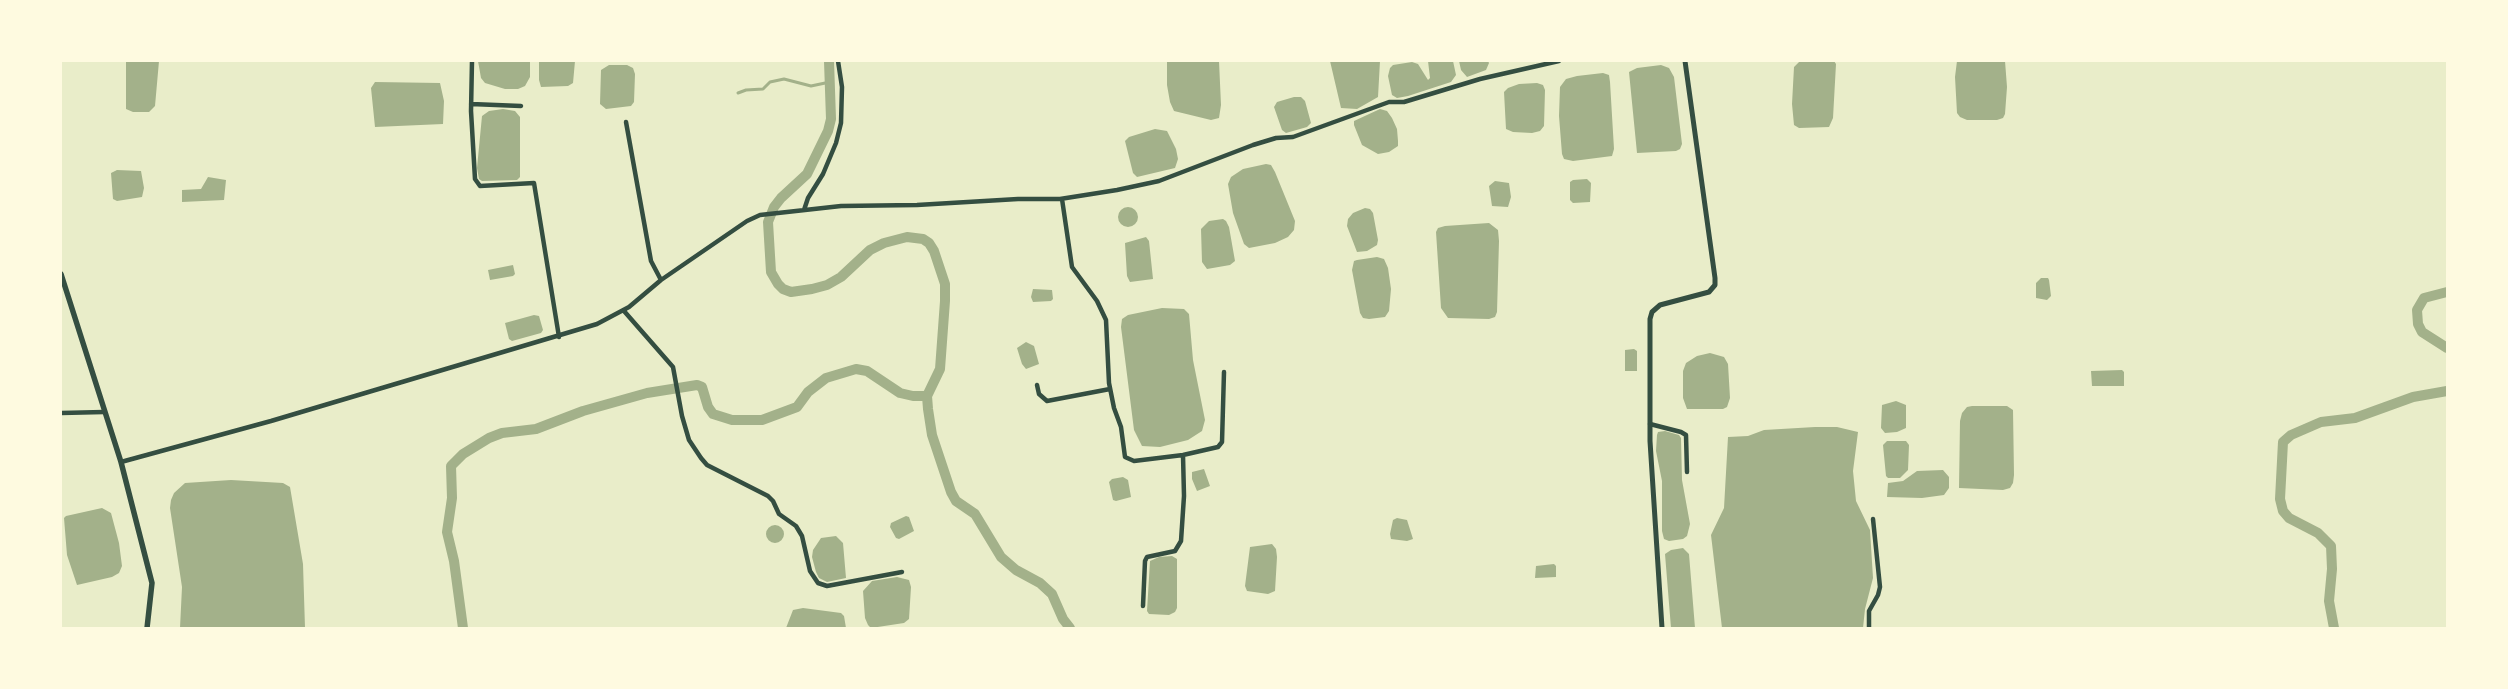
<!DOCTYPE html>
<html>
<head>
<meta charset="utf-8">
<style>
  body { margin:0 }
  #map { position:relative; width:2508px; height:689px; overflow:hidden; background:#e9edc9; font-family:"Fira Sans Condensed",sans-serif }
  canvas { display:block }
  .frame { position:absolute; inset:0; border:62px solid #fefae0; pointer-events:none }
</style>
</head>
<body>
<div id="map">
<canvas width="2508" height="689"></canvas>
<div class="frame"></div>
</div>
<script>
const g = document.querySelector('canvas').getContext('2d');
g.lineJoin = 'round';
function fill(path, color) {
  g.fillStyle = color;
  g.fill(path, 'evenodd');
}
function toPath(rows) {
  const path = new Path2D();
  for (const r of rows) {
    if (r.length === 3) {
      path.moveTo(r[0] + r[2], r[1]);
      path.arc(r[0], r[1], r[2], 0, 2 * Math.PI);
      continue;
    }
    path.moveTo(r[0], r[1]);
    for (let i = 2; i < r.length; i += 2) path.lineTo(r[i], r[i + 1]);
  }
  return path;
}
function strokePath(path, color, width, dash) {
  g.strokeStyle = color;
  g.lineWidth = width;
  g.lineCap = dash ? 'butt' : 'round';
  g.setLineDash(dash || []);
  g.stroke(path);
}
const water = toPath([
  [126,61,159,61,155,106,149,112,133,112,126,109],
  [478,61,530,61,530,77,525,86,518,89,505,89,485,83,481,78],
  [539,61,575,61,573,83,568,86,541,87,539,80],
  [1167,61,1219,61,1221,105,1219,118,1211,120,1174,111,1170,102,1167,85],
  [1330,61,1380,61,1378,97,1357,109,1341,108],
  [1428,61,1453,61,1456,75,1451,82,1408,96,1397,98,1392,95,1388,76,1390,68,1393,65,1412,62,1418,64,1428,80,1430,78],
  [1459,61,1488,61,1489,63,1486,70,1467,77,1461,70],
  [1800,61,1834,61,1836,64,1833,118,1829,127,1799,128,1794,125,1792,104,1794,67],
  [1957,61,2005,61,2007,87,2005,114,2003,118,1997,120,1967,120,1960,117,1957,113,1955,77],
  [609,65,627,65,633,68,635,74,634,102,631,106,606,109,600,104,601,70],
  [1661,65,1669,68,1674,77,1682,144,1680,149,1676,151,1637,153,1629,72,1637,68],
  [1603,73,1609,75,1610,82,1614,149,1612,156,1573,161,1564,159,1562,154,1559,116,1560,87,1566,79,1577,76],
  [375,82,440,83,444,101,443,124,375,127,371,88],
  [1537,83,1543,85,1545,90,1544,126,1540,131,1532,133,1513,132,1506,129,1504,92,1508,88,1519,84],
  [1294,97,1301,97,1305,101,1311,123,1307,127,1286,133,1282,130,1274,107,1277,102],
  [503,109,515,111,520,117,520,177,517,180,482,181,479,179,477,168,482,116,489,111],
  [1380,109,1387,111,1392,118,1397,129,1398,141,1398,146,1389,152,1378,154,1362,145,1354,125,1354,121],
  [1155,129,1167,131,1176,149,1178,159,1175,168,1137,177,1133,173,1125,141,1129,137],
  [1266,164,1271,165,1275,172,1295,221,1294,230,1288,237,1275,243,1249,248,1244,244,1233,213,1228,184,1231,177,1243,169],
  [117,170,141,171,144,188,142,197,117,201,113,199,111,173],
  [208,177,226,180,224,200,182,202,182,190,201,189],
  [1587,179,1591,183,1590,202,1573,203,1570,200,1570,182,1573,180],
  [1495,181,1509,183,1511,197,1508,207,1492,206,1489,186],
  [1128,217,10],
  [1365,208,1370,209,1373,213,1378,240,1377,245,1367,251,1357,252,1347,226,1348,219,1353,213],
  [1223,219,1226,221,1229,227,1235,261,1230,265,1207,269,1202,262,1201,229,1209,221],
  [1489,223,1498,230,1499,241,1497,312,1495,317,1489,319,1448,318,1441,308,1436,232,1438,228,1445,226],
  [1146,237,1149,241,1153,279,1130,282,1127,276,1125,243],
  [1377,257,1384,259,1388,268,1391,289,1389,311,1385,317,1369,319,1363,318,1360,313,1352,270,1354,261,1357,260],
  [513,265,515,274,513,276,490,280,488,270],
  [2041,278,2048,278,2049,280,2051,296,2047,300,2036,298,2036,283],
  [1033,289,1052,290,1053,299,1051,301,1033,302,1031,297],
  [1162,308,1184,309,1189,314,1193,360,1205,420,1202,431,1188,440,1160,447,1142,446,1134,430,1121,327,1122,319,1128,315],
  [534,315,539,316,543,330,541,333,512,341,509,339,505,323],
  [1026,342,1034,346,1039,364,1026,369,1022,364,1017,348],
  [1634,349,1637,351,1637,371,1625,371,1625,350],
  [1710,353,1724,357,1728,364,1730,398,1727,407,1723,409,1687,409,1683,398,1683,371,1686,363,1697,356],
  [2122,370,2124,372,2124,386,2092,386,2091,371],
  [1896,401,1906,405,1906,428,1897,432,1885,433,1881,428,1882,405],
  [1972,406,2007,406,2013,410,2014,475,2013,483,2010,488,2003,490,1959,488,1960,421,1962,413,1967,407],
  [1815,427,1837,427,1858,432,1853,471,1856,501,1870,530,1873,578,1865,609,1863,628,1722,628,1711,535,1724,508,1728,437,1748,436,1764,430],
  [1665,431,1679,435,1681,438,1682,480,1690,524,1687,536,1683,539,1669,541,1664,539,1662,531,1662,481,1656,451,1657,435,1658,432],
  [1887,441,1906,441,1909,445,1908,470,1900,478,1888,478,1886,476,1883,445],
  [1204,469,1210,486,1197,491,1192,479,1192,472],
  [1943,470,1949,477,1949,488,1944,495,1922,498,1887,497,1888,483,1903,481,1917,471],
  [1123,477,1128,480,1131,497,1116,501,1113,500,1109,482,1112,479],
  [231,480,283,483,290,487,303,564,305,628,180,628,182,587,170,508,171,500,174,493,185,483],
  [102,508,111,513,119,543,122,566,119,573,112,577,77,585,67,555,64,518,66,516],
  [906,516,909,517,914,531,899,539,896,538,890,527,891,523],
  [1397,518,1407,520,1413,539,1407,541,1391,539,1390,534,1393,520],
  [775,534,9],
  [836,536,843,543,846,578,827,582,819,578,816,572,812,557,813,550,821,538],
  [1272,544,1276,549,1277,557,1275,591,1268,594,1247,591,1245,586,1250,547],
  [1683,548,1689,554,1695,628,1671,628,1665,554,1671,550],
  [1159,557,1172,556,1177,559,1177,608,1175,612,1169,615,1149,614,1147,611,1150,561],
  [1554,564,1556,566,1556,577,1535,578,1536,566],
  [897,577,909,580,911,587,909,619,904,623,871,628,868,625,865,618,863,591,872,581],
  [803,608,841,613,844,616,846,628,786,628,793,610]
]);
const stream = toPath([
  [738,93,746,90,763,89,770,82,784,79,811,86,830,82]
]);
const canal = toPath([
  [829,61,831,119,828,131,807,174,781,198,774,207,768,222,771,272,778,284,783,289,791,292,812,289,827,285,841,277,870,250,884,243,907,237,923,239,929,243,934,251,945,284,945,301,940,369,927,396,928,409,932,435,951,492,956,501,975,514,1001,557,1016,570,1040,583,1052,594,1063,619,1070,628],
  [2447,292,2424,298,2417,310,2418,324,2422,332,2447,348],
  [463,628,454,561,447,532,452,498,451,466,463,454,489,438,502,433,536,429,583,411,647,393,697,385,702,387,708,407,713,414,732,420,762,420,797,407,808,392,826,378,856,369,867,371,900,393,913,396,927,396],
  [2334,628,2329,601,2332,569,2331,546,2318,533,2289,518,2283,511,2280,499,2283,442,2291,435,2321,422,2355,418,2413,397,2447,391]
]);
const minor = toPath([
  [472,61,471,111,475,179,480,186,534,183,559,337],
  [471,104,521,106],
  [626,122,651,261,661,280],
  [1062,199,1072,267,1097,301,1106,320,1109,383,1114,408,1121,427,1125,457,1134,461,1183,455,1218,447,1222,442,1224,372],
  [804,210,808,198,823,174,836,143,841,123,842,87,838,61],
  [624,311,673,367,682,416,689,440,701,458,707,465,768,496,773,501,779,514,796,526,802,536,810,571,818,583,827,586,902,572],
  [1037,385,1039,394,1047,401,1110,389],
  [61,413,104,412],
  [1650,424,1681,432,1686,435,1687,472],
  [121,462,271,421,597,324,629,307,661,280,747,221,760,215,841,206,917,205,1018,199,1060,199,1117,190,1159,181,1253,145,1276,138,1293,137,1389,102,1404,102,1480,79,1559,61],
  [1143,606,1145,561,1147,557,1175,551,1181,541,1184,496,1183,455],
  [1869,628,1869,611,1878,595,1880,587,1873,519]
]);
const tertiary = toPath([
  [1662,628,1650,441,1650,319,1652,312,1660,305,1709,292,1715,285,1715,278,1685,61]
]);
const secondary = toPath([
  [61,274,121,462,152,583,147,628]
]);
fill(water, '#a3b18a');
strokePath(stream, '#a3b18a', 3);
strokePath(canal, '#a3b18a', 10);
strokePath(minor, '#344e41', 4.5);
strokePath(tertiary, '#344e41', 5);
strokePath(secondary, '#344e41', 5.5);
</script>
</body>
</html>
